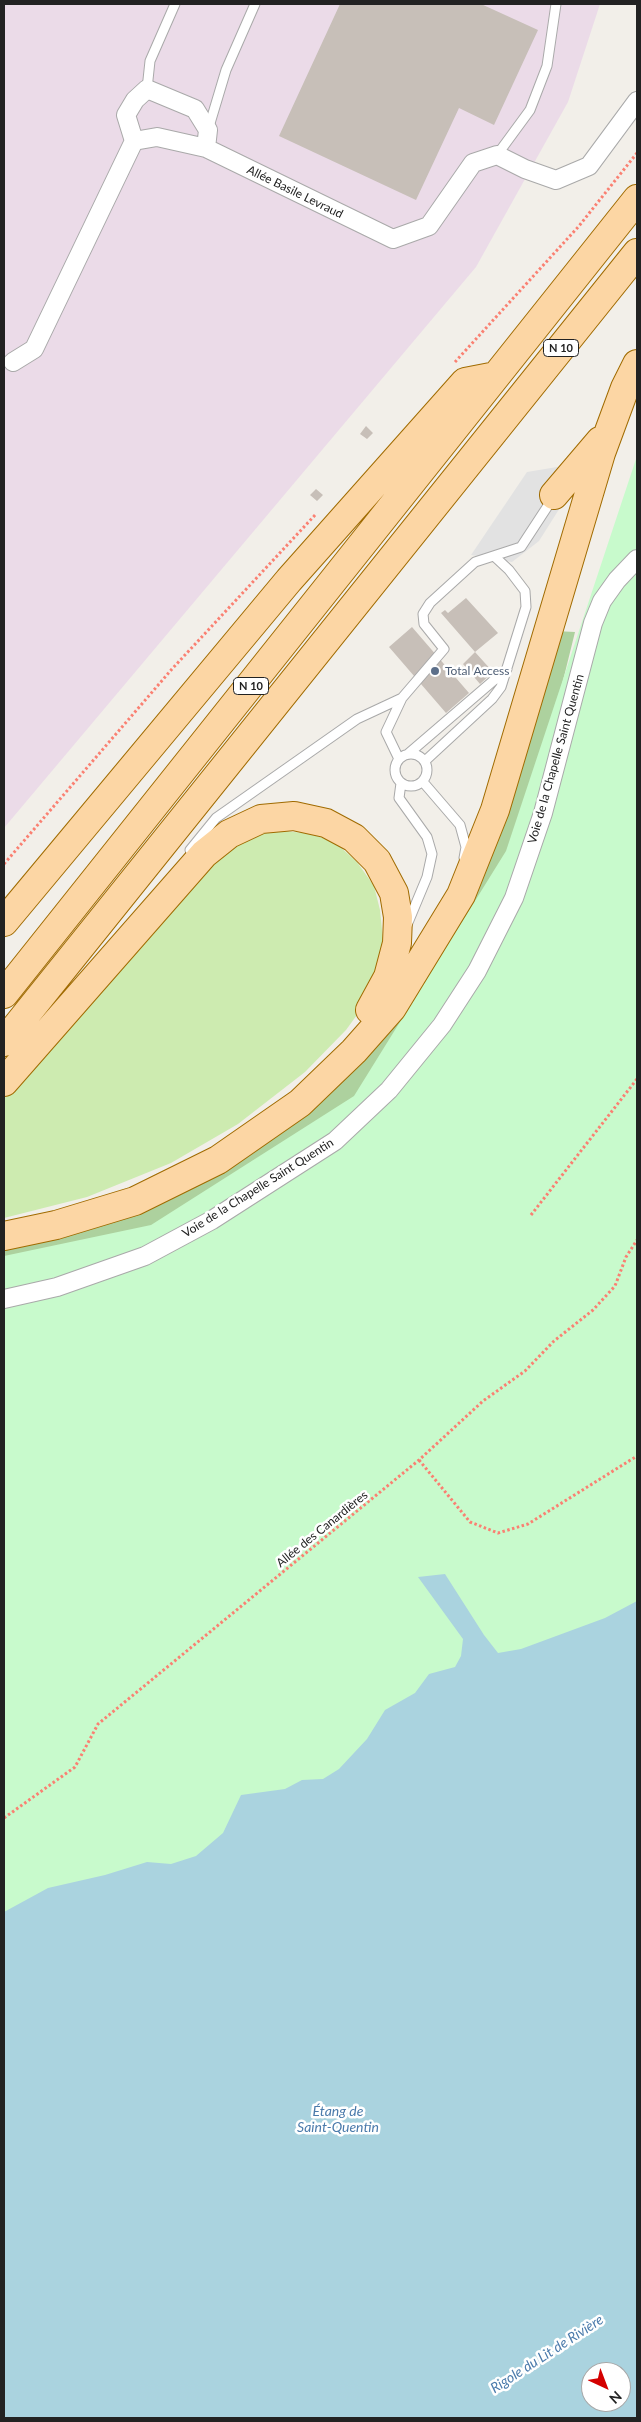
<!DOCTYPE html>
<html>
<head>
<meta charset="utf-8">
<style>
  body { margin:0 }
  #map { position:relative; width:641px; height:2422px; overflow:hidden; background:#f2efe9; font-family:Lato,sans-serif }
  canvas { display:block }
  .frame { position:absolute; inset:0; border:5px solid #222; pointer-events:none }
  .north { position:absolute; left:581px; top:2362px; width:50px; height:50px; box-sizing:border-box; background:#fff; border:1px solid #a7a7a7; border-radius:50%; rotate:137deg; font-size:14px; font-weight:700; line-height:20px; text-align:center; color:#222 }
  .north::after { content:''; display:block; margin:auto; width:18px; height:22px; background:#d40000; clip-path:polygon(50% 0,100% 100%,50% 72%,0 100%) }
</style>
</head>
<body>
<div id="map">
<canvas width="641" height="2422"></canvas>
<div class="frame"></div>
<div class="north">N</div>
</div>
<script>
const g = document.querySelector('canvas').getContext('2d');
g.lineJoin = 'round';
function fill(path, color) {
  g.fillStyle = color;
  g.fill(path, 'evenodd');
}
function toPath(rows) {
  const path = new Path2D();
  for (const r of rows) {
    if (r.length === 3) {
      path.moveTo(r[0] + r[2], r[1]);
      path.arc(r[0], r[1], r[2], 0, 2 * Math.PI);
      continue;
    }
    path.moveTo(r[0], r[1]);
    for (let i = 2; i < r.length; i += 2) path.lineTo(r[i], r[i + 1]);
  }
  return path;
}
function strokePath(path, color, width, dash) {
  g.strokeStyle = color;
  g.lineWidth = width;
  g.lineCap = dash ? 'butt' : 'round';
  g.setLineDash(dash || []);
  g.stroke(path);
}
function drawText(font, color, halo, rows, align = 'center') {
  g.font = font + ' Lato,sans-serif';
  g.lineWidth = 5;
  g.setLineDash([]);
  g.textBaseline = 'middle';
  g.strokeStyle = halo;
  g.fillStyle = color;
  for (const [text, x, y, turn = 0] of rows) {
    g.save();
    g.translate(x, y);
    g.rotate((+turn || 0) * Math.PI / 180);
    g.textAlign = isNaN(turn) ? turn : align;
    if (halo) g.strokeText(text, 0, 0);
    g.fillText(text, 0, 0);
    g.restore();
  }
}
const industrial = toPath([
  [4,4,600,4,568,102,476,267,4,828]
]);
const grass = toPath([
  [275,830,313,834,337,844,357,862,374,886,380,910,384,950,373,993,346,1030,305,1072,238,1124,171,1163,87,1197,4,1218,4,1099,201,869,239,841]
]);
const forest = toPath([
  [555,631,575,632,518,863,393,1073,217,1211,4,1293,4,1248,208,1180,410,993]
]);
const park = toPath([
  [637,456,637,2418,4,2418,4,1256,151,1225,354,1096,506,851],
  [591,2372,621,2372,621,2402,591,2402]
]);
const parking = toPath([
  [563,466,582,473,539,541,512,562,471,555,527,472]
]);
const water = toPath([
  [445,1574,484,1635,498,1653,521,1649,605,1618,637,1601,637,2418,4,2418,4,1912,48,1888,105,1875,147,1862,171,1864,196,1856,223,1833,241,1795,285,1789,302,1780,323,1779,339,1769,367,1739,385,1710,415,1693,429,1674,455,1667,461,1656,463,1639,418,1577],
  [591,2372,621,2372,621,2402,591,2402]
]);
const building = toPath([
  [340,4,481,4,538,30,494,125,459,108,416,200,279,136],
  [366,426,373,433,367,439,360,434],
  [316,489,323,495,317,501,310,495],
  [466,598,498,633,475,652,441,613,445,610,448,613],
  [412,627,469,693,446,713,389,647],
  [475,652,493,672,480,684,463,664]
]);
const path = toPath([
  [455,362,579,226,637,153],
  [4,864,172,669,316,514],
  [531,1215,637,1079],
  [419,1460,470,1522,498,1533,528,1524,637,1456],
  [4,1818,75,1767,98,1724,419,1460,483,1401,525,1371,554,1341,593,1310,615,1286,626,1257,637,1240]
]);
const service = toPath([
  [147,89,150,61,175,4],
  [208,130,226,70,255,4],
  [497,155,530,110,547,66,556,4],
  [411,770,16],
  [408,754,507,669],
  [399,759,386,732,402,698],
  [425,761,492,699,501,687,526,607,525,591,509,570,494,556],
  [423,782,460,825,466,847,464,858],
  [401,783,399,798,427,837,432,854,427,877,407,925],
  [190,850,216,818,357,719,402,698,444,649,424,624,423,614,430,603,475,562,521,547,553,498]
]);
const minor = toPath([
  [134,141,126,115,135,100,147,89,195,109,208,130,206,148],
  [13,362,34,349,134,141,157,137,206,148,393,239,429,226,473,163,497,155,525,169,556,180,589,166,637,101],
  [4,1299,57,1287,145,1256,212,1220,335,1141,389,1090,442,1025,477,971,514,898,543,813,593,623,602,601,617,580,637,559]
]);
const primary = toPath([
  [554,495,600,441],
  [4,922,289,580,465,382,496,376],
  [4,994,637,199],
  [4,1042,637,253],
  [4,1082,204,854,229,834,261,819,294,816,326,823,354,838,377,861,394,893,398,917,397,943,388,977,370,1010],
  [4,1236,56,1225,135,1201,218,1160,300,1103,354,1051,392,1008,461,895,495,810,601,453,625,388,637,364]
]);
const markers = [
  [435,671,5,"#5c6f8a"]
];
const shields = [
  [561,348,35],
  [251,686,35]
];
const shieldNames = [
  ["N 10",561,348],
  ["N 10",251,686]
];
const streetNames = [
  ["Allée Basile Levraud",295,192,26],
  ["Voie de la Chapelle Saint Quentin",556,759,-74],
  ["Voie de la Chapelle Saint Quentin",258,1188,-32],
  ["Allée des Canardières",322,1529,-39]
];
const serviceNames = [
  ["Total Access",445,671]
];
const waterNames = [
  ["Étang de",338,2111],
  ["Saint-Quentin",338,2127],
  ["Rigole du Lit de Rivière",547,2354,-33]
];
fill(industrial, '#ebdbe8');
fill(grass, '#cdebb0');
fill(forest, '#add19e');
fill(park, '#c8facc');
fill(parking, '#e2e2e2');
fill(water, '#aad3df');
fill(building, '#c7bfb8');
strokePath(service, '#a9a9a9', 11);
strokePath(minor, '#a9a9a9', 20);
strokePath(primary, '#a06b00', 30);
strokePath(path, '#fa8072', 3, [2.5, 2.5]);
strokePath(service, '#fff', 9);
strokePath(minor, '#fff', 18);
strokePath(primary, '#fcd6a4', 28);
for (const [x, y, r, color] of markers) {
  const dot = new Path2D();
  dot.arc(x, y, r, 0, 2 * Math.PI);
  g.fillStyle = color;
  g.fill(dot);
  strokePath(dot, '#fff', 2);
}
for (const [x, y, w] of shields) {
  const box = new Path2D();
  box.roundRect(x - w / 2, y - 8.5, w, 17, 4);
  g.fillStyle = '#fff';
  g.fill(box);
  strokePath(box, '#222', 1);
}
drawText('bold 11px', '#222', null, shieldNames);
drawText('12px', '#222', '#fff', streetNames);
drawText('12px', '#4e5e75', '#fff', serviceNames, 'left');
drawText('italic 14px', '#4a7aab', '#fff', waterNames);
</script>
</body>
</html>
